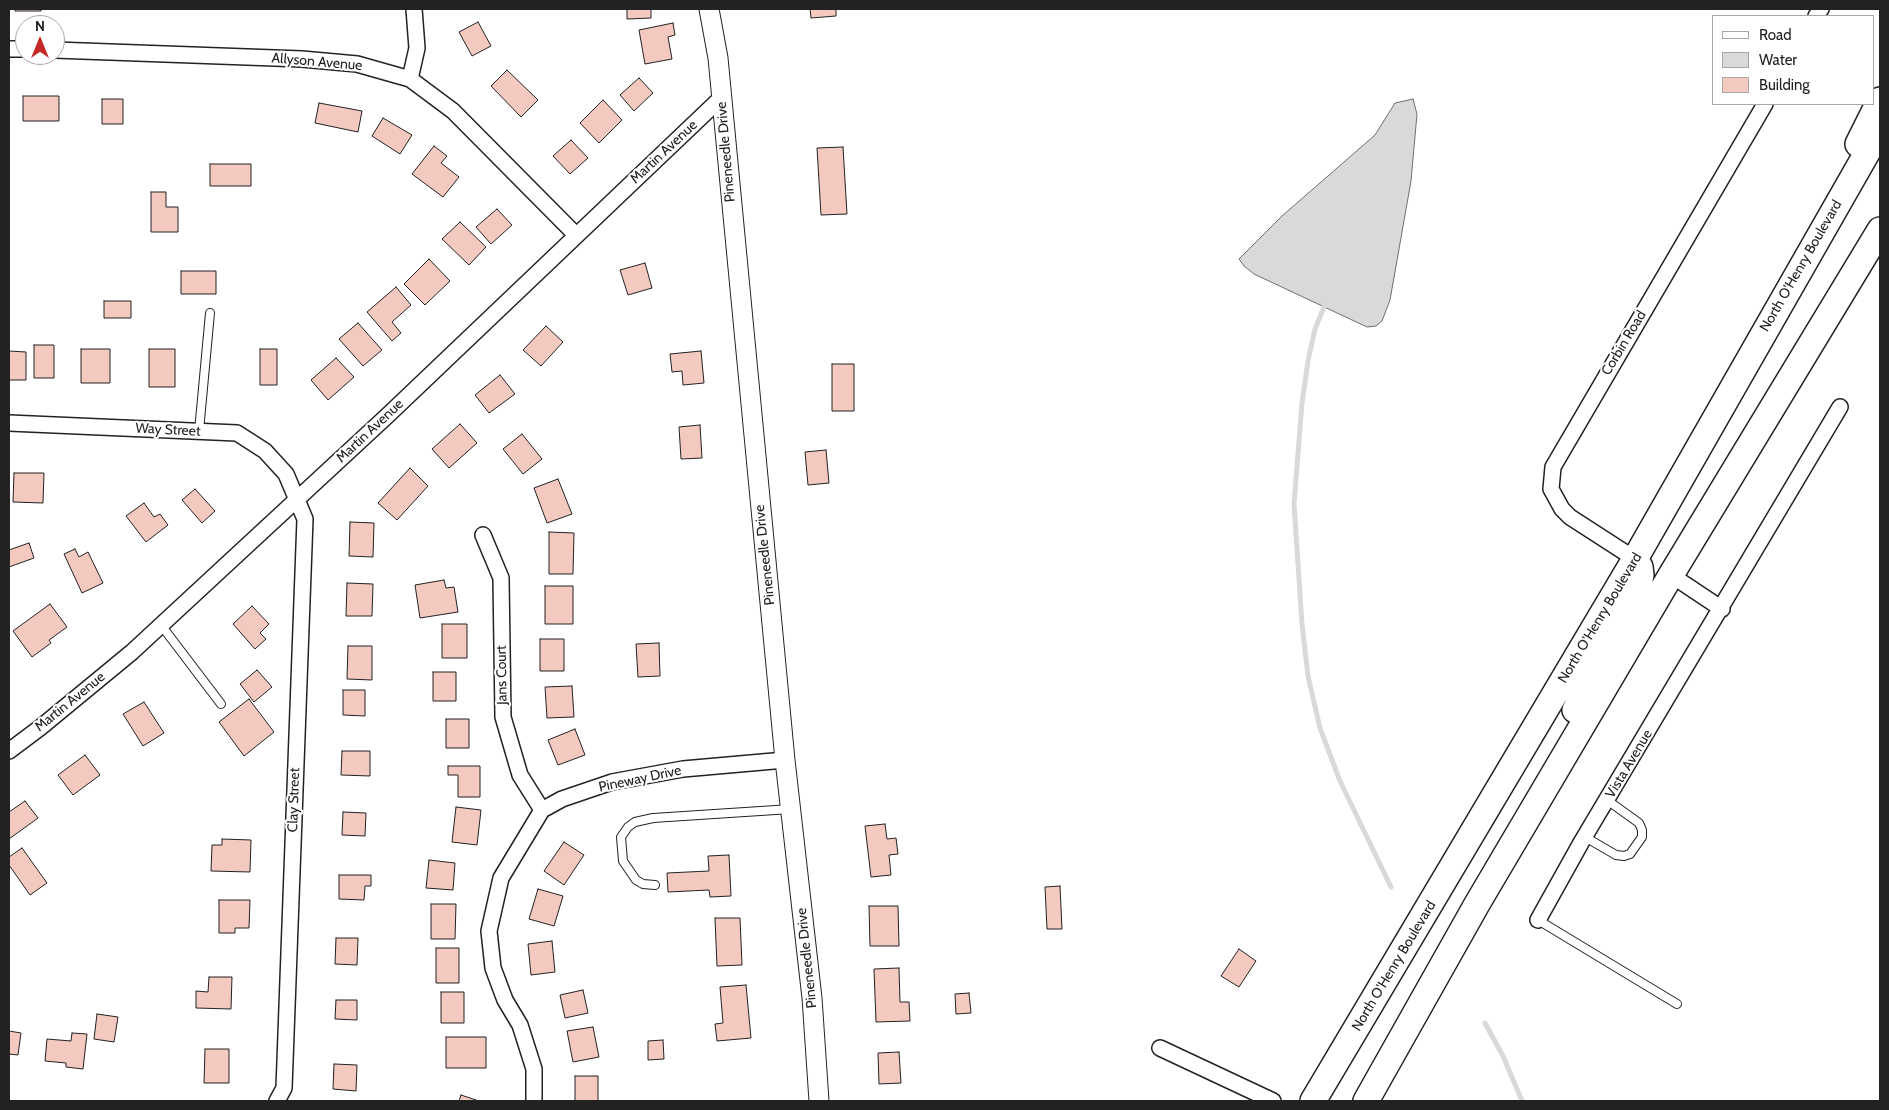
<!DOCTYPE html>
<html>
<head>
<meta charset="utf-8">
<style>
  body { margin:0 }
  #map { position:relative; width:1889px; height:1110px; overflow:hidden; background:#fff; font-family:Cabin,sans-serif }
  canvas { display:block }
  .frame { position:absolute; inset:0; border:10px solid #222; pointer-events:none }
  .legend { position:absolute; left:1712px; top:15px; width:162px; height:90px; box-sizing:border-box; background:#fff; border:1px solid #a7a7a7; margin:0; padding:6px 9px; list-style:none; font-size:15px; color:#222 }
  .legend li { display:flex; align-items:center; gap:10px; height:25px }
  .legend b { width:25px; border:1px solid #a7a7a7 }
  .north { position:absolute; left:15px; top:15px; width:50px; height:50px; box-sizing:border-box; background:#fff; border:1px solid #a7a7a7; border-radius:50%; rotate:0deg; font-size:14px; font-weight:700; line-height:20px; text-align:center; color:#222 }
  .north::after { content:''; display:block; margin:auto; width:18px; height:22px; background:#c62828; clip-path:polygon(50% 0,100% 100%,50% 72%,0 100%) }
</style>
</head>
<body>
<div id="map">
<canvas width="1889" height="1110"></canvas>
<div class="frame"></div>
<ul class="legend">
<li><b style="height:6px;background:#fff"></b>Road</li>
<li><b style="height:14px;background:#d9d9d9"></b>Water</li>
<li><b style="height:14px;background:#f3c9c0"></b>Building</li>
</ul>
<div class="north">N</div>
</div>
<script>
const g = document.querySelector('canvas').getContext('2d');
g.lineJoin = 'round';
function fill(path, color) {
  g.fillStyle = color;
  g.fill(path, 'evenodd');
}
function toPath(rows) {
  const path = new Path2D();
  for (const r of rows) {
    path.moveTo(r[0], r[1]);
    for (let i = 2; i < r.length; i += 2) path.lineTo(r[i], r[i + 1]);
  }
  return path;
}
function strokePath(path, color, width, dash) {
  g.strokeStyle = color;
  g.lineWidth = width;
  g.lineCap = dash ? 'butt' : 'round';
  g.setLineDash(dash || []);
  g.stroke(path);
}
function drawText(font, color, halo, rows, align = 'center') {
  g.font = font + ' Cabin,sans-serif';
  g.lineWidth = 4;
  g.setLineDash([]);
  g.textBaseline = 'middle';
  g.strokeStyle = halo;
  g.fillStyle = color;
  for (const [text, x, y, turn = 0] of rows) {
    g.save();
    g.translate(x, y);
    g.rotate((+turn || 0) * Math.PI / 180);
    g.textAlign = isNaN(turn) ? turn : align;
    if (halo) g.strokeText(text, 0, 0);
    g.fillText(text, 0, 0);
    g.restore();
  }
}
const water = toPath([
  [1413,99,1417,114,1411,181,1390,300,1382,321,1376,326,1367,327,1254,274,1244,266,1239,259,1282,216,1375,135,1395,103,1413,99]
]);
const stream = toPath([
  [1326,302,1315,329,1308,361,1302,403,1294,504,1302,624,1308,676,1320,728,1340,781,1391,887],
  [1485,1023,1503,1056,1522,1101]
]);
const building = toPath([
  [15,9,41,9,41,11,15,11,15,9],
  [627,9,651,9,651,18,627,19,627,9],
  [810,9,836,9,836,16,811,18,810,9],
  [478,22,491,46,472,56,459,32,478,22],
  [673,23,675,35,668,37,672,59,645,64,639,30,673,23],
  [507,70,538,100,521,117,491,86,507,70],
  [639,78,653,93,634,111,620,95,639,78],
  [23,96,59,96,59,121,23,121,23,96],
  [102,99,123,99,123,124,102,124,102,99],
  [603,100,622,120,599,143,580,123,603,100],
  [319,103,362,111,358,132,315,123,319,103],
  [383,118,412,135,400,154,372,136,383,118],
  [571,140,588,158,570,174,553,156,571,140],
  [434,146,447,156,441,163,459,177,443,197,412,174,434,146],
  [843,147,847,214,821,215,817,148,843,147],
  [210,164,251,164,251,186,210,186,210,164],
  [151,192,166,192,166,207,178,207,178,232,151,232,151,192],
  [497,209,512,225,491,244,476,227,497,209],
  [460,222,486,247,469,265,442,239,460,222],
  [429,259,450,281,425,305,404,284,429,259],
  [645,263,652,288,628,295,620,270,645,263],
  [181,271,216,271,216,294,181,294,181,271],
  [396,287,411,305,392,322,401,333,392,341,367,312,396,287],
  [104,301,131,301,131,318,104,318,104,301],
  [358,323,382,350,363,366,339,339,358,323],
  [546,326,563,342,541,366,523,350,546,326],
  [34,345,54,345,54,378,34,378,34,345],
  [81,349,110,349,110,383,81,383,81,349],
  [149,349,175,349,175,387,149,387,149,349],
  [260,349,277,349,277,385,260,385,260,349],
  [9,351,26,352,26,380,9,380,9,351],
  [701,351,704,383,683,385,682,371,672,372,670,354,701,351],
  [336,358,354,377,328,400,311,380,336,358],
  [832,364,854,364,854,411,832,411,832,364],
  [500,375,515,394,489,413,475,395,500,375],
  [460,424,477,443,449,468,432,449,460,424],
  [700,425,702,458,681,459,679,427,700,425],
  [522,434,542,459,523,474,503,449,522,434],
  [826,450,829,483,808,485,805,452,826,450],
  [410,468,428,486,397,520,378,503,410,468],
  [14,473,44,473,43,503,13,502,14,473],
  [558,479,572,514,547,523,534,488,558,479],
  [195,489,215,511,202,523,182,500,195,489],
  [144,503,154,517,160,514,168,525,146,542,126,516,144,503],
  [350,522,374,523,373,557,349,556,350,522],
  [549,532,574,533,573,574,549,574,549,532],
  [29,543,34,558,9,567,9,550,29,543],
  [75,549,79,557,88,552,103,583,82,593,64,554,75,549],
  [444,580,446,588,454,587,458,612,420,618,415,585,444,580],
  [347,583,373,584,372,616,346,616,347,583],
  [545,586,573,586,573,624,545,624,545,586],
  [50,604,67,627,49,640,51,643,32,657,13,631,50,604],
  [252,606,269,624,260,633,266,639,255,649,233,624,252,606],
  [442,624,467,624,467,658,442,658,442,624],
  [540,639,564,639,564,671,540,671,540,639],
  [659,643,660,676,638,677,636,644,659,643],
  [348,646,372,646,372,680,347,679,348,646],
  [257,670,272,687,254,702,240,684,257,670],
  [433,672,456,672,456,701,433,701,433,672],
  [572,686,574,717,547,718,545,687,572,686],
  [343,690,365,690,365,716,343,715,343,690],
  [249,699,274,732,244,756,219,722,249,699],
  [144,702,164,733,143,746,123,714,144,702],
  [446,719,469,719,469,748,446,748,446,719],
  [575,729,585,755,558,765,548,740,575,729],
  [342,751,370,751,370,776,341,775,342,751],
  [85,755,100,775,73,795,58,775,85,755],
  [448,766,480,766,480,797,458,797,458,775,448,775,448,766],
  [25,801,38,818,9,839,9,812,25,801],
  [456,807,481,810,477,845,452,842,456,807],
  [343,812,366,813,365,836,342,835,343,812],
  [885,824,887,839,896,838,898,854,889,855,891,875,871,877,865,826,885,824],
  [222,839,251,840,250,872,211,871,212,845,222,845,222,839],
  [564,842,584,855,564,885,544,871,564,842],
  [22,848,47,883,30,895,9,865,9,857,22,848],
  [729,855,731,896,710,897,709,890,668,892,667,873,709,871,708,856,729,855],
  [429,860,455,863,453,890,426,888,429,860],
  [339,875,371,875,371,886,365,886,364,900,339,899,339,875],
  [1060,886,1062,929,1047,929,1045,887,1060,886],
  [538,889,563,896,554,926,529,919,538,889],
  [219,900,250,900,249,928,235,928,235,933,219,933,219,900],
  [431,904,456,904,455,939,431,939,431,904],
  [869,906,898,906,899,946,870,946,869,906],
  [715,918,740,918,742,965,717,966,715,918],
  [336,938,358,938,357,965,335,964,336,938],
  [552,941,555,972,531,975,528,944,552,941],
  [436,948,459,948,459,983,436,983,436,948],
  [1239,949,1256,961,1239,987,1221,976,1239,949],
  [899,968,900,1002,909,1002,910,1021,876,1022,874,969,899,968],
  [209,977,232,977,231,1009,196,1008,196,991,208,992,209,977],
  [746,985,751,1038,717,1041,715,1024,723,1023,720,987,746,985],
  [583,990,588,1013,565,1018,560,995,583,990],
  [441,992,464,992,464,1023,441,1023,441,992],
  [969,993,971,1013,956,1014,955,994,969,993],
  [336,1000,357,1000,357,1020,335,1019,336,1000],
  [97,1014,118,1017,114,1042,94,1039,97,1014],
  [593,1027,599,1057,573,1062,567,1031,593,1027],
  [9,1031,21,1033,18,1055,9,1054,9,1031],
  [72,1033,87,1034,83,1069,66,1067,66,1063,45,1061,47,1039,71,1041,72,1033],
  [446,1037,486,1037,486,1068,446,1068,446,1037],
  [663,1040,664,1059,648,1060,648,1041,663,1040],
  [205,1049,229,1049,229,1083,204,1083,205,1049],
  [899,1052,901,1083,879,1084,878,1053,899,1052],
  [334,1064,357,1065,356,1091,333,1089,334,1064],
  [575,1076,598,1076,598,1101,575,1101,575,1076],
  [461,1095,479,1101,459,1101,461,1095]
]);
const service = toPath([
  [199,431,210,313],
  [161,625,221,704],
  [1585,837,1616,855,1624,856,1630,854,1642,837,1642,830,1639,823,1607,800],
  [655,885,643,884,636,880,623,861,621,837,628,827,635,822,653,818,791,809],
  [1538,920,1677,1004]
]);
const minor = toPath([
  [1816,16,1821,9],
  [9,49,25,49],
  [55,50,302,59,357,64,410,79,453,111,576,235],
  [410,79,417,48,414,9],
  [9,423,237,433,265,451,286,474,305,519,284,1088,277,1101],
  [483,535,501,578,503,717,520,775,542,810],
  [1635,559,1570,517,1562,509,1551,489,1553,467,1765,104],
  [1671,575,1722,609],
  [9,751,41,727,132,652,387,416,721,98],
  [1538,920,1582,841,1840,407],
  [1160,1048,1273,1101],
  [534,1101,534,1069,520,1025,505,1000,493,968,489,931,501,878,542,810,562,799,612,782,683,769,785,760]
]);
const tertiary = toPath([
  [709,9,718,58,785,760,812,998,819,1101]
]);
const trunk = toPath([
  [1858,144,1880,100],
  [1575,710,1604,649,1637,594,1641,575,1640,567,1635,559],
  [1313,1101,1635,559,1880,130],
  [1366,1101,1477,904,1671,575,1880,230]
]);
const streetNames = [
  ["Allyson Avenue",317,62,5],
  ["Martin Avenue",664,152,-43],
  ["Pineneedle Drive",726,152,-95],
  ["North O'Henry Boulevard",1801,266,-60],
  ["Corbin Road",1624,343,-59],
  ["Way Street",168,430,3],
  ["Martin Avenue",370,431,-43],
  ["Pineneedle Drive",765,555,-96],
  ["North O'Henry Boulevard",1600,618,-59],
  ["Jans Court",502,675,-91],
  ["Martin Avenue",70,702,-39],
  ["Vista Avenue",1629,764,-59],
  ["Pineway Drive",640,779,-12],
  ["Clay Street",294,800,-88],
  ["Pineneedle Drive",807,958,-96],
  ["North O'Henry Boulevard",1394,966,-59]
];
fill(water, '#d9d9d9');
strokePath(water, '#6f6f6f', 1);
strokePath(stream, '#d9d9d9', 5);
fill(building, '#f3c9c0');
strokePath(building, '#222', 1);
strokePath(service, '#222', 10);
strokePath(minor, '#222', 18);
strokePath(tertiary, '#222', 21);
strokePath(trunk, '#222', 28);
strokePath(service, '#fff', 8);
strokePath(minor, '#fff', 15);
strokePath(tertiary, '#fff', 19);
strokePath(trunk, '#fff', 25);
drawText('14px', '#222', '#fff', streetNames);
</script>
</body>
</html>
